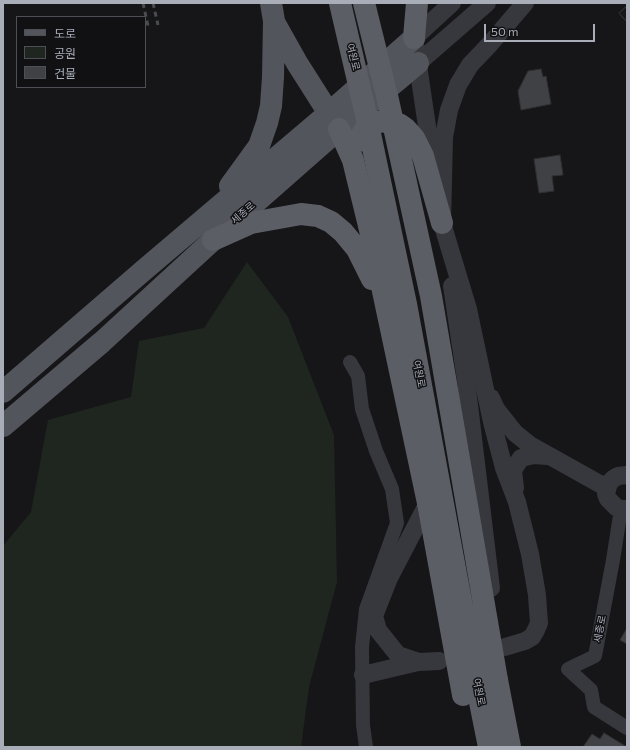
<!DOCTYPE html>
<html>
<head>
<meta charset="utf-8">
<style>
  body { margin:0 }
  #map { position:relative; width:630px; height:750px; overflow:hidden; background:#161618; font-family:Commissioner,"Noto Sans KR",sans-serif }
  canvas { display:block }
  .frame { position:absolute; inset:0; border:4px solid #a8adb8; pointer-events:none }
  .legend { position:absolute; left:16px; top:16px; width:130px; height:72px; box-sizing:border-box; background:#111113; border:1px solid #4d4f55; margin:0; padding:5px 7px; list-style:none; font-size:12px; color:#a8adb8 }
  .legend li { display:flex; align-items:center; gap:8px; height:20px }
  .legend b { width:20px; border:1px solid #4d4f55 }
  .scale { position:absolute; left:484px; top:24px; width:111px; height:18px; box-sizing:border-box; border:2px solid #a8adb8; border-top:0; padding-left:5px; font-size:12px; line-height:14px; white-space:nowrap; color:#a8adb8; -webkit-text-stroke:3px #111113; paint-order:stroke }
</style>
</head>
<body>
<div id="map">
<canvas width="630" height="750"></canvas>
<div class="frame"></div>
<ul class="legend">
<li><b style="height:5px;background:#53555c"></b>도로</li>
<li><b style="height:11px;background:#1e261f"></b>공원</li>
<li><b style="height:11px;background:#404145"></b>건물</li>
</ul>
<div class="scale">50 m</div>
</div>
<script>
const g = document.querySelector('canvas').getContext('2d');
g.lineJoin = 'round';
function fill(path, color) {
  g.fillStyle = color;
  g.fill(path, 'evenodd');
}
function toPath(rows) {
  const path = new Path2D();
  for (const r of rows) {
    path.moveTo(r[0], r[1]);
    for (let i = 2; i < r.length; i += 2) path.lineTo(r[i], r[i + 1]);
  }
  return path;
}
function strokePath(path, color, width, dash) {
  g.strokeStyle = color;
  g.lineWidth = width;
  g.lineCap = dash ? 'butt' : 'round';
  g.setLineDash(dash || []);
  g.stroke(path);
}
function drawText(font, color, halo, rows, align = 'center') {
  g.font = font + ' Commissioner,"Noto Sans KR",sans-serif';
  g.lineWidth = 3;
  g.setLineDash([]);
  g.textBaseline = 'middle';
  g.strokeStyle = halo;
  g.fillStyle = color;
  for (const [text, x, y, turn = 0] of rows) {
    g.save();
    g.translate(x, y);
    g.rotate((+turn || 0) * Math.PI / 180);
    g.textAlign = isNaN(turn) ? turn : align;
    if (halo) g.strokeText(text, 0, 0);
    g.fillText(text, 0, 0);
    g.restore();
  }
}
const green = toPath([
  [247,262,288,317,334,435,337,582,309,687,301,747,3,747,3,546,31,512,48,420,131,397,139,341,204,328]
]);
const building = toPath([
  [627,6,627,22,619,13,627,6],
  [627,6,627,22,619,13,627,6],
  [541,69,543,77,546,76,551,104,521,110,518,91,528,71,541,69],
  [560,155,563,175,552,176,554,191,539,193,534,159,560,155],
  [627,628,627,644,620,640,627,628],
  [604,733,627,747,583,747,592,734,600,739,604,733]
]);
const minor = toPath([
  [350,362,358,376,362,409,376,451,392,489,397,523,366,609,362,647,363,725,366,747],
  [621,509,613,560,595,656,568,669,591,690,594,707,627,728]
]);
const tertiary = toPath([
  [418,63,487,3],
  [433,167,414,38,452,3],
  [452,286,466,380],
  [491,398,496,409,515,433,530,445,607,488],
  [627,475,618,476,613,479,609,483,606,494,608,499,616,507,621,509,627,509],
  [515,488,513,470,521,458,534,455,547,456],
  [428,503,389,578,374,616,378,630,398,655,419,662,439,661],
  [505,647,525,641,532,637,536,630,539,623,537,595,530,554,517,502,504,468,492,422,468,309,442,223,444,137,449,110,458,85,470,65,490,44,525,3],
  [363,675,418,662]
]);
const primary = toPath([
  [274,22,297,63,337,126],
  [230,186,259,146,267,123,271,106,273,77,274,21,271,3],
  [3,392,144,270,328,114,414,38],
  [3,426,102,342,213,240,339,129,418,63]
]);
const trunk = toPath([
  [414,38,417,3],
  [339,129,353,160,370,230,428,503],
  [359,141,360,138,367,126,378,122,388,121,399,124,406,129,414,138,423,156,442,223],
  [213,240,251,223,301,214,318,216,331,222,343,232,357,249,372,279],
  [497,680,510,747],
  [476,682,489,747]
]);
const rail = toPath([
  [143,3,148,26],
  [153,3,158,25]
]);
const tertiaryBridge = toPath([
  [466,380,491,588]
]);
const trunkBridge = toPath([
  [340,3,366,115,406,304,476,682],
  [364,3,388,100,431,296,497,680],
  [428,503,463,695]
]);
const streetNames = [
  ["여원로",353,57,76],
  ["세종로",243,213,-41],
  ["여원로",419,374,79],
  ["세종로",600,629,-79],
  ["여원로",479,692,79]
];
fill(green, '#1e261f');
fill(building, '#404145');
strokePath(building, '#303034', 1);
strokePath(minor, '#37383d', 14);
strokePath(tertiary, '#37383d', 18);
strokePath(primary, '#53555c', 22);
strokePath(trunk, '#5b5e65', 22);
strokePath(rail, '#4a4c52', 3, [5, 4]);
strokePath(tertiaryBridge, '#37383d', 18);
strokePath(trunkBridge, '#5b5e65', 22);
drawText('10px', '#a8adb8', '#111113', streetNames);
</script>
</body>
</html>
